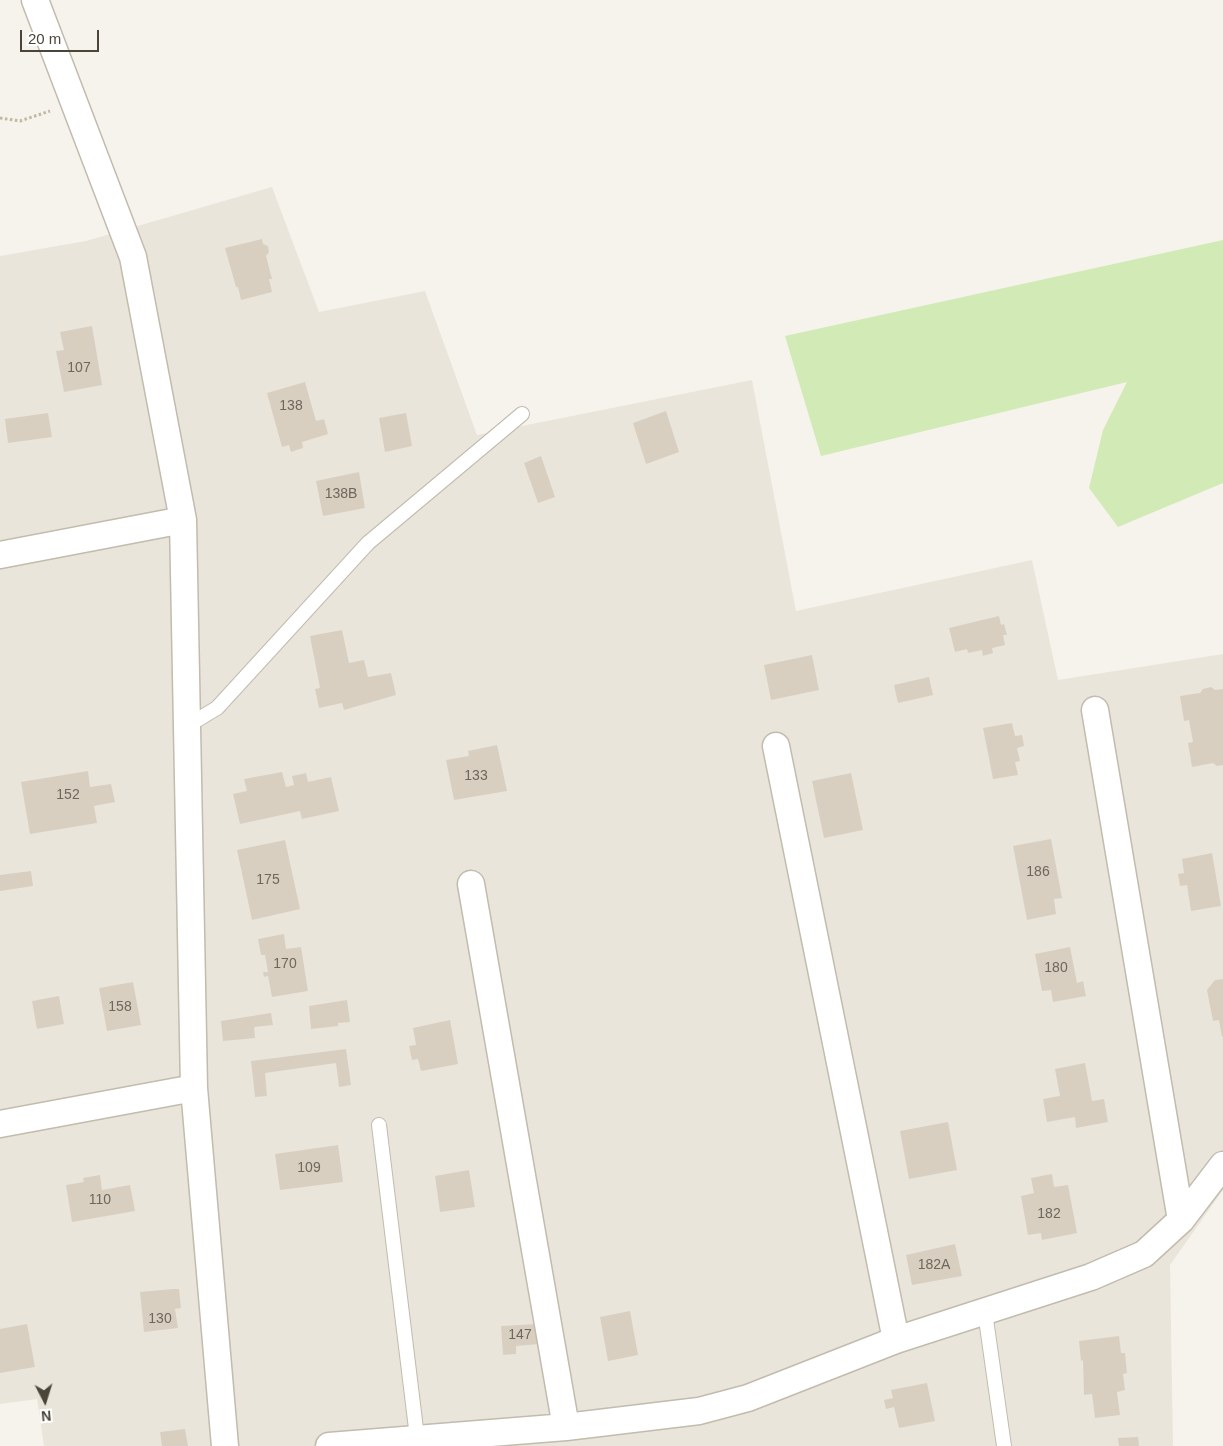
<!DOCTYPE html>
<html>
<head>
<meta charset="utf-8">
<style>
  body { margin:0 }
  #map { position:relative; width:1223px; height:1446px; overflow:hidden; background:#f6f3ec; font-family:Helvetica,sans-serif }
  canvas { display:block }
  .north { position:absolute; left:20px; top:1376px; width:50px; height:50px; -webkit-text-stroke:4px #fff; paint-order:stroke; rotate:175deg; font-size:14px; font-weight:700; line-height:20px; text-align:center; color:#4b4439 }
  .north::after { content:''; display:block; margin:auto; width:18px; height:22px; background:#4b4439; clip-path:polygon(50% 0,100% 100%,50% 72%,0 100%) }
  .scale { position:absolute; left:20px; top:30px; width:79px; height:22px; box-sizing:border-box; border:2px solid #4b4439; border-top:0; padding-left:6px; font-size:15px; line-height:18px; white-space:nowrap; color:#4b4439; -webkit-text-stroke:4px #fff; paint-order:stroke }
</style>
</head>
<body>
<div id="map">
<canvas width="1223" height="1446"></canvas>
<div class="north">N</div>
<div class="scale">20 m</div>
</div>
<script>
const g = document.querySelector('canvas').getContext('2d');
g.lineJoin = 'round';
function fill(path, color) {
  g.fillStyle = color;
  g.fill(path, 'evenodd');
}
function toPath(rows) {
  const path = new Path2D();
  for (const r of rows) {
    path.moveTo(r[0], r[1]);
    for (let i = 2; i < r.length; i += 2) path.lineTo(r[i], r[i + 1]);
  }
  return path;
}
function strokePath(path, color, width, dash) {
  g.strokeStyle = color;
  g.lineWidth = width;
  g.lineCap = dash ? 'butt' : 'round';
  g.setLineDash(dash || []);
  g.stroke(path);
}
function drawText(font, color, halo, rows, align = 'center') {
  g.font = font + ' Helvetica,sans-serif';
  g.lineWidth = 5;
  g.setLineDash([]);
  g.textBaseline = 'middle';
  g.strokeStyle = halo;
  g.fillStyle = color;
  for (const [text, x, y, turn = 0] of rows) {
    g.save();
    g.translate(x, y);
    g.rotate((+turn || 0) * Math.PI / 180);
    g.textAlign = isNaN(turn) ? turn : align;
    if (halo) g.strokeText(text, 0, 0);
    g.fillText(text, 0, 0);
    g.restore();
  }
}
const residential = toPath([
  [272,187,319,312,425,291,477,435,752,380,796,611,1032,560,1058,680,1223,654,1223,1190,1170,1265,1173,1446,44,1446,37,1399,0,1404,0,256,86,241]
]);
const green = toPath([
  [1223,240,1223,483,1118,527,1089,488,1103,430,1127,382,821,456,785,336]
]);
const building = toPath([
  [262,239,263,244,268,246,269,252,266,256,272,279,269,279,272,292,241,300,238,287,236,287,225,248],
  [92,326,102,385,64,392,56,351,64,350,60,332],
  [305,382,316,421,324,419,328,434,302,442,303,448,291,452,289,445,282,447,267,393],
  [666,411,679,452,646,464,633,423],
  [48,413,52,437,8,443,5,419],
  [406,413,412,446,385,452,379,418],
  [541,456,555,497,538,503,524,463],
  [359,472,365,508,323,516,316,481],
  [999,616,1001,625,1004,624,1007,635,1003,635,1005,645,992,648,993,653,983,656,982,650,968,653,967,649,955,652,949,628],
  [342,630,349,663,364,660,368,677,391,673,396,695,344,710,342,703,319,708,315,689,320,688,310,636],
  [812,655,819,690,771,700,764,665],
  [929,677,933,695,898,703,894,685],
  [1211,687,1215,690,1223,689,1223,765,1217,766,1213,763,1192,767,1188,743,1193,742,1189,720,1184,721,1180,696,1200,693,1203,689],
  [1012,723,1015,736,1022,735,1024,746,1017,748,1020,761,1015,762,1018,775,993,779,983,728],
  [497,745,507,791,454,800,446,760,469,756,468,751],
  [88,771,90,787,111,784,115,802,94,806,97,823,30,834,21,782],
  [282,772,286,787,294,785,292,776,306,773,308,782,331,777,339,811,302,819,300,811,240,824,233,794,247,791,244,779],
  [851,773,863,830,824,838,812,781],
  [1051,839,1062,898,1054,899,1056,914,1027,920,1013,846],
  [285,840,300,909,252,920,237,850],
  [1212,853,1221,906,1191,911,1187,885,1180,886,1178,874,1184,873,1182,859],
  [31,871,33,886,0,891,0,875],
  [284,934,286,949,301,947,308,991,272,997,268,976,264,977,263,972,268,972,265,955,261,955,258,939],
  [1070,947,1077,983,1083,981,1086,996,1053,1002,1051,990,1042,991,1035,954],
  [1223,979,1223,1036,1222,1037,1219,1020,1213,1021,1207,990,1215,980],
  [133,982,141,1025,107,1031,99,988],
  [59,996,64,1024,37,1029,32,1001],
  [347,1000,350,1022,338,1023,338,1026,311,1029,309,1006],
  [271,1013,273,1025,254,1027,255,1038,223,1041,221,1021],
  [450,1020,458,1064,421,1071,418,1059,412,1060,409,1046,416,1045,413,1028],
  [346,1049,351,1085,339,1087,336,1063,265,1073,267,1096,255,1097,251,1061],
  [1085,1063,1092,1101,1104,1099,1108,1122,1076,1128,1075,1117,1047,1122,1043,1099,1060,1096,1055,1069],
  [948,1122,957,1170,909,1179,900,1131],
  [338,1145,343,1182,280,1190,275,1154],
  [469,1170,475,1207,440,1212,435,1176],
  [1052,1174,1054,1187,1068,1185,1077,1233,1042,1240,1041,1233,1028,1235,1021,1196,1034,1193,1031,1178],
  [100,1175,102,1190,130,1185,135,1211,72,1222,66,1185,84,1182,83,1178],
  [955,1244,962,1276,912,1285,906,1255],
  [173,1289,179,1289,181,1308,175,1309,178,1328,144,1332,140,1292],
  [630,1311,638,1355,608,1361,600,1317],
  [27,1324,35,1367,0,1373,0,1329],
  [538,1324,539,1344,516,1346,516,1354,503,1355,501,1326],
  [1119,1336,1121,1353,1125,1353,1127,1373,1123,1374,1125,1390,1117,1392,1120,1415,1095,1418,1092,1394,1084,1395,1083,1360,1081,1361,1079,1341],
  [927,1383,935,1421,899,1428,894,1407,886,1409,884,1400,893,1398,891,1390],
  [185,1429,188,1446,162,1446,160,1432],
  [1138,1437,1139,1446,1119,1446,1118,1438]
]);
const path = toPath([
  [0,118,20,121,50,111]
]);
const service = toPath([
  [187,726,217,708,368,543,522,414],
  [379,1125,417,1437],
  [985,1312,1004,1446]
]);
const minor = toPath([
  [35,0,133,257,183,520,194,1088,225,1446],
  [0,555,183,520],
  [1095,710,1181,1220],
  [776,746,896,1340],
  [471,884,566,1427],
  [0,1124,194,1088],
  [329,1446,566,1427,699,1411,748,1398,896,1340,1091,1277,1144,1254,1181,1220,1223,1165]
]);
const numberNames = [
  ["107",79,368],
  ["138",291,406],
  ["138B",341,494],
  ["133",476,776],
  ["152",68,795],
  ["186",1038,872],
  ["175",268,880],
  ["170",285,964],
  ["180",1056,968],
  ["158",120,1007],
  ["109",309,1168],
  ["110",100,1200],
  ["182",1049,1214],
  ["182A",934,1265],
  ["130",160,1319],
  ["147",520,1335]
];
fill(residential, '#eae5da');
fill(green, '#d2eab5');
fill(building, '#d8cfc1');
strokePath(service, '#c2bbae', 16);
strokePath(minor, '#c2bbae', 29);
strokePath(path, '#c4b79f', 3, [2.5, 2.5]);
strokePath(service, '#fff', 14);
strokePath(minor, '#fff', 26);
drawText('14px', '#6e675b', null, numberNames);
</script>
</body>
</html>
